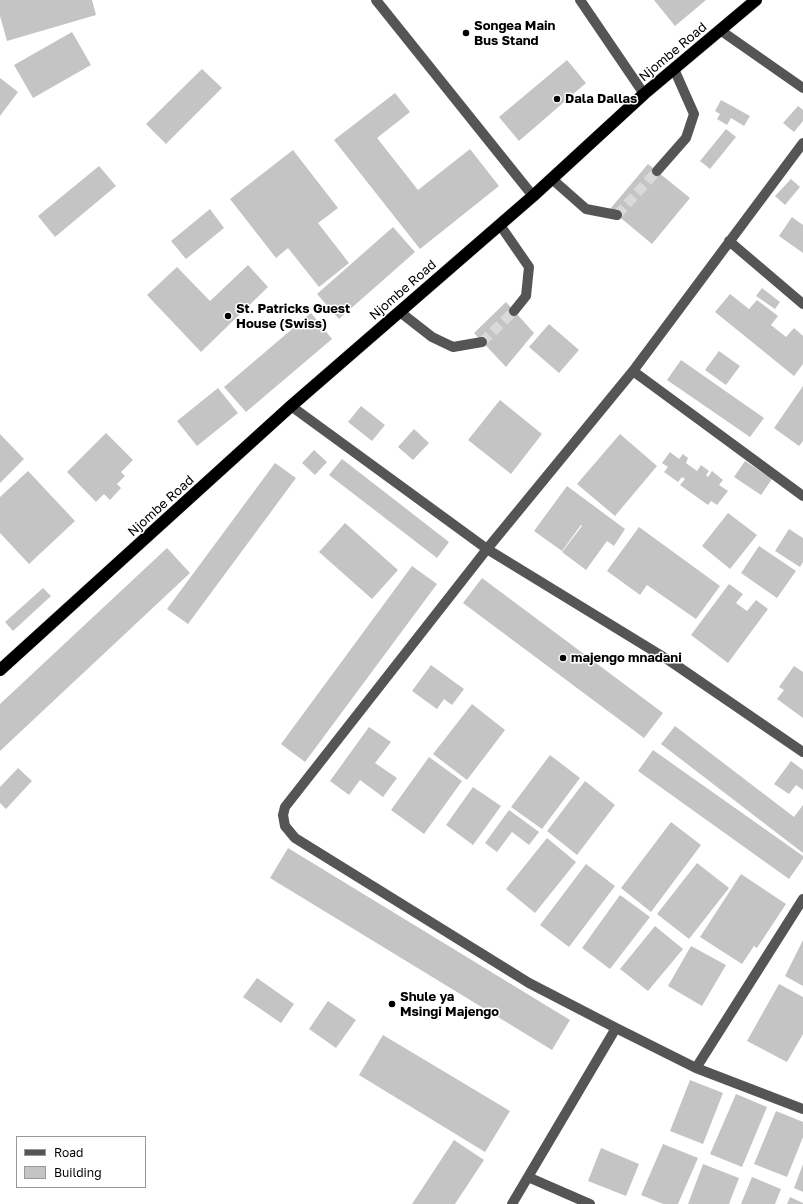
<!DOCTYPE html>
<html>
<head>
<meta charset="utf-8">
<style>
  body { margin:0 }
  #map { position:relative; width:803px; height:1204px; overflow:hidden; background:#fff; font-family:"Golos Text",sans-serif }
  canvas { display:block }
  .legend { position:absolute; left:16px; top:1136px; width:130px; height:52px; box-sizing:border-box; background:#fff; border:1px solid #999; margin:0; padding:5px 7px; list-style:none; font-size:12px; color:#000 }
  .legend li { display:flex; align-items:center; gap:8px; height:20px }
  .legend b { width:20px; border:1px solid #999 }
</style>
</head>
<body>
<div id="map">
<canvas width="803" height="1204"></canvas>
<ul class="legend">
<li><b style="height:5px;background:#555"></b>Road</li>
<li><b style="height:11px;background:#c4c4c4"></b>Building</li>
</ul>
</div>
<script>
const g = document.querySelector('canvas').getContext('2d');
g.lineJoin = 'round';
function fill(path, color) {
  g.fillStyle = color;
  g.fill(path, 'evenodd');
}
function toPath(rows) {
  const path = new Path2D();
  for (const r of rows) {
    path.moveTo(r[0], r[1]);
    for (let i = 2; i < r.length; i += 2) path.lineTo(r[i], r[i + 1]);
  }
  return path;
}
function strokePath(path, color, width, dash) {
  g.strokeStyle = color;
  g.lineWidth = width;
  g.lineCap = dash ? 'butt' : 'round';
  g.setLineDash(dash || []);
  g.stroke(path);
}
function drawText(font, color, halo, rows, align = 'center') {
  g.font = font + ' "Golos Text",sans-serif';
  g.lineWidth = 3;
  g.setLineDash([]);
  g.textBaseline = 'middle';
  g.strokeStyle = halo;
  g.fillStyle = color;
  for (const [text, x, y, turn = 0] of rows) {
    g.save();
    g.translate(x, y);
    g.rotate((+turn || 0) * Math.PI / 180);
    g.textAlign = isNaN(turn) ? turn : align;
    if (halo) g.strokeText(text, 0, 0);
    g.fillText(text, 0, 0);
    g.restore();
  }
}
const building = toPath([
  [0,0,92,0,96,15,7,41,0,16],
  [654,0,706,0,675,26],
  [72,32,91,65,33,98,14,65],
  [567,60,586,83,519,141,499,117],
  [202,69,222,88,166,144,146,124],
  [0,78,18,92,0,116],
  [395,93,410,112,377,138,418,190,470,149,499,186,420,249,334,140],
  [721,100,750,116,744,126,731,118,727,125,717,119,720,114,715,111],
  [798,106,803,110,803,121,794,132,783,123],
  [726,129,736,137,710,169,700,161],
  [293,150,338,208,318,223,349,263,319,287,288,248,276,258,230,199],
  [648,164,690,198,652,244,610,209],
  [99,166,116,186,55,237,38,216],
  [791,179,800,187,785,205,775,196],
  [210,209,224,228,186,259,171,241],
  [792,217,803,225,803,253,779,236],
  [393,227,415,252,339,319,317,294],
  [248,265,268,287,201,352,147,295,177,267,210,301],
  [762,288,780,302,775,309,756,296],
  [730,294,749,309,757,300,778,316,771,325,786,337,794,328,803,336,803,364,794,376,715,312],
  [506,302,534,333,506,367,474,333],
  [311,313,332,339,246,412,224,387],
  [549,324,579,350,559,373,529,347],
  [719,351,740,366,726,385,705,370],
  [681,360,764,418,750,437,667,380],
  [803,386,803,441,799,446,774,428],
  [218,388,238,413,197,446,177,421],
  [500,400,542,434,511,474,468,440],
  [361,406,385,425,372,441,348,422],
  [414,429,429,443,413,460,398,447],
  [106,433,133,460,121,472,125,476,117,484,121,488,110,500,104,494,96,502,67,472],
  [0,434,24,459,0,483],
  [620,434,657,466,615,516,577,484],
  [314,450,327,462,315,475,302,463],
  [670,452,679,459,683,454,688,458,686,463,697,471,701,465,709,471,706,475,708,477,712,471,723,480,719,485,728,491,717,505,711,501,708,505,680,485,685,479,682,477,678,482,664,472,668,467,662,463],
  [342,459,449,542,437,558,329,475],
  [745,461,772,479,761,495,734,477],
  [275,463,296,478,188,624,167,609],
  [28,471,75,521,29,564,0,533,0,497],
  [567,486,625,529,614,546,607,541,586,570,562,552,582,526,581,525,562,551,534,531],
  [728,513,757,535,730,569,702,546],
  [345,523,398,570,372,599,319,552],
  [639,527,720,586,696,619,647,585,640,595,607,571],
  [789,529,803,538,803,562,800,567,775,551],
  [759,546,796,571,777,598,741,573],
  [167,548,190,573,0,751,0,704],
  [412,566,437,584,305,762,281,744],
  [482,578,663,713,644,738,463,603],
  [729,584,743,594,736,603,747,611,756,600,768,609,728,663,691,635],
  [43,588,51,596,13,631,5,622],
  [431,665,464,689,452,705,444,699,437,709,412,691],
  [794,666,803,672,803,718,777,699,784,690,779,687],
  [472,704,505,730,467,780,433,754],
  [675,726,794,817,803,805,803,853,661,744],
  [369,727,391,742,375,763,397,778,383,797,360,780,349,795,330,781],
  [653,750,803,856,803,859,789,879,638,771],
  [550,755,580,778,542,829,511,807],
  [429,757,462,781,424,834,391,810],
  [791,761,803,770,803,790,796,785,789,794,774,784],
  [18,768,32,781,6,809,0,803,0,787],
  [585,781,615,805,577,855,547,831],
  [473,787,501,806,473,845,446,825],
  [509,810,539,832,529,845,512,832,497,852,485,843],
  [671,822,701,845,651,912,621,888],
  [547,838,576,862,535,913,506,889],
  [288,848,570,1020,552,1050,270,878],
  [697,863,729,888,689,939,657,914],
  [586,864,615,886,569,947,540,925],
  [741,874,786,904,757,948,754,946,742,964,700,937],
  [620,895,650,917,610,969,582,948],
  [655,926,683,949,648,991,620,969],
  [803,940,803,986,785,976],
  [691,946,726,965,702,1006,668,986],
  [257,978,294,1004,281,1023,243,997],
  [779,984,803,997,803,1034,787,1062,747,1041],
  [328,1001,356,1020,336,1048,309,1029],
  [383,1035,510,1111,485,1152,359,1075],
  [690,1080,723,1093,703,1144,670,1131],
  [736,1094,767,1107,742,1167,710,1154],
  [776,1111,803,1122,803,1137,787,1177,754,1164],
  [454,1140,484,1160,455,1204,412,1204],
  [663,1144,698,1158,678,1204,663,1204,641,1195],
  [601,1148,639,1164,626,1196,588,1181],
  [703,1164,739,1178,729,1204,688,1204],
  [803,1164,803,1192,794,1188],
  [752,1177,781,1189,775,1204,741,1204],
  [790,1197,803,1203,803,1204,787,1204]
]);
const minorTunnel = toPath([
  [617,215,657,171],
  [482,342,514,311]
]);
const minor = toPath([
  [376,0,533,196],
  [580,0,644,94],
  [720,30,803,88],
  [803,143,633,371,487,549,285,807,283,815,285,826,295,838,529,983,616,1028,696,1068,803,1109],
  [657,171,686,138,694,114,674,69],
  [552,179,586,209,617,215],
  [500,225,529,267,526,296,514,311],
  [729,241,803,304],
  [400,312,432,337,453,347,482,342],
  [633,371,803,496],
  [291,406,487,549,670,661,803,752],
  [696,1068,803,899],
  [528,1177,590,1204],
  [512,1204,616,1028]
]);
const highway = toPath([
  [0,670,291,406,533,196,644,94,756,0]
]);
const markers = [
  [466,33,4,"#000"],
  [557,99,4,"#000"],
  [228,316,4,"#000"],
  [563,658,4,"#000"],
  [392,1004,4,"#000"]
];
const poiNames = [
  ["Songea Main",474,26],
  ["Bus Stand",474,41],
  ["Dala Dallas",565,99],
  ["St. Patricks Guest",236,309],
  ["House (Swiss)",236,324],
  ["majengo mnadani",571,658],
  ["Shule ya",400,997],
  ["Msingi Majengo",400,1012]
];
const streetNames = [
  ["Njombe Road",673,52,-40],
  ["Njombe Road",403,290,-41],
  ["Njombe Road",161,506,-42]
];
fill(building, '#c4c4c4');
strokePath(minorTunnel, '#d9d9d9', 10, [10, 5]);
strokePath(highway, '#dbdbdb', 13);
strokePath(minor, '#555', 10);
strokePath(highway, '#000', 12);
for (const [x, y, r, color] of markers) {
  const dot = new Path2D();
  dot.arc(x, y, r, 0, 2 * Math.PI);
  g.fillStyle = color;
  g.fill(dot);
  strokePath(dot, '#fff', 1.5);
}
drawText('bold 13px', '#000', '#fff', poiNames, 'left');
drawText('13px', '#000', '#fff', streetNames);
</script>
</body>
</html>
